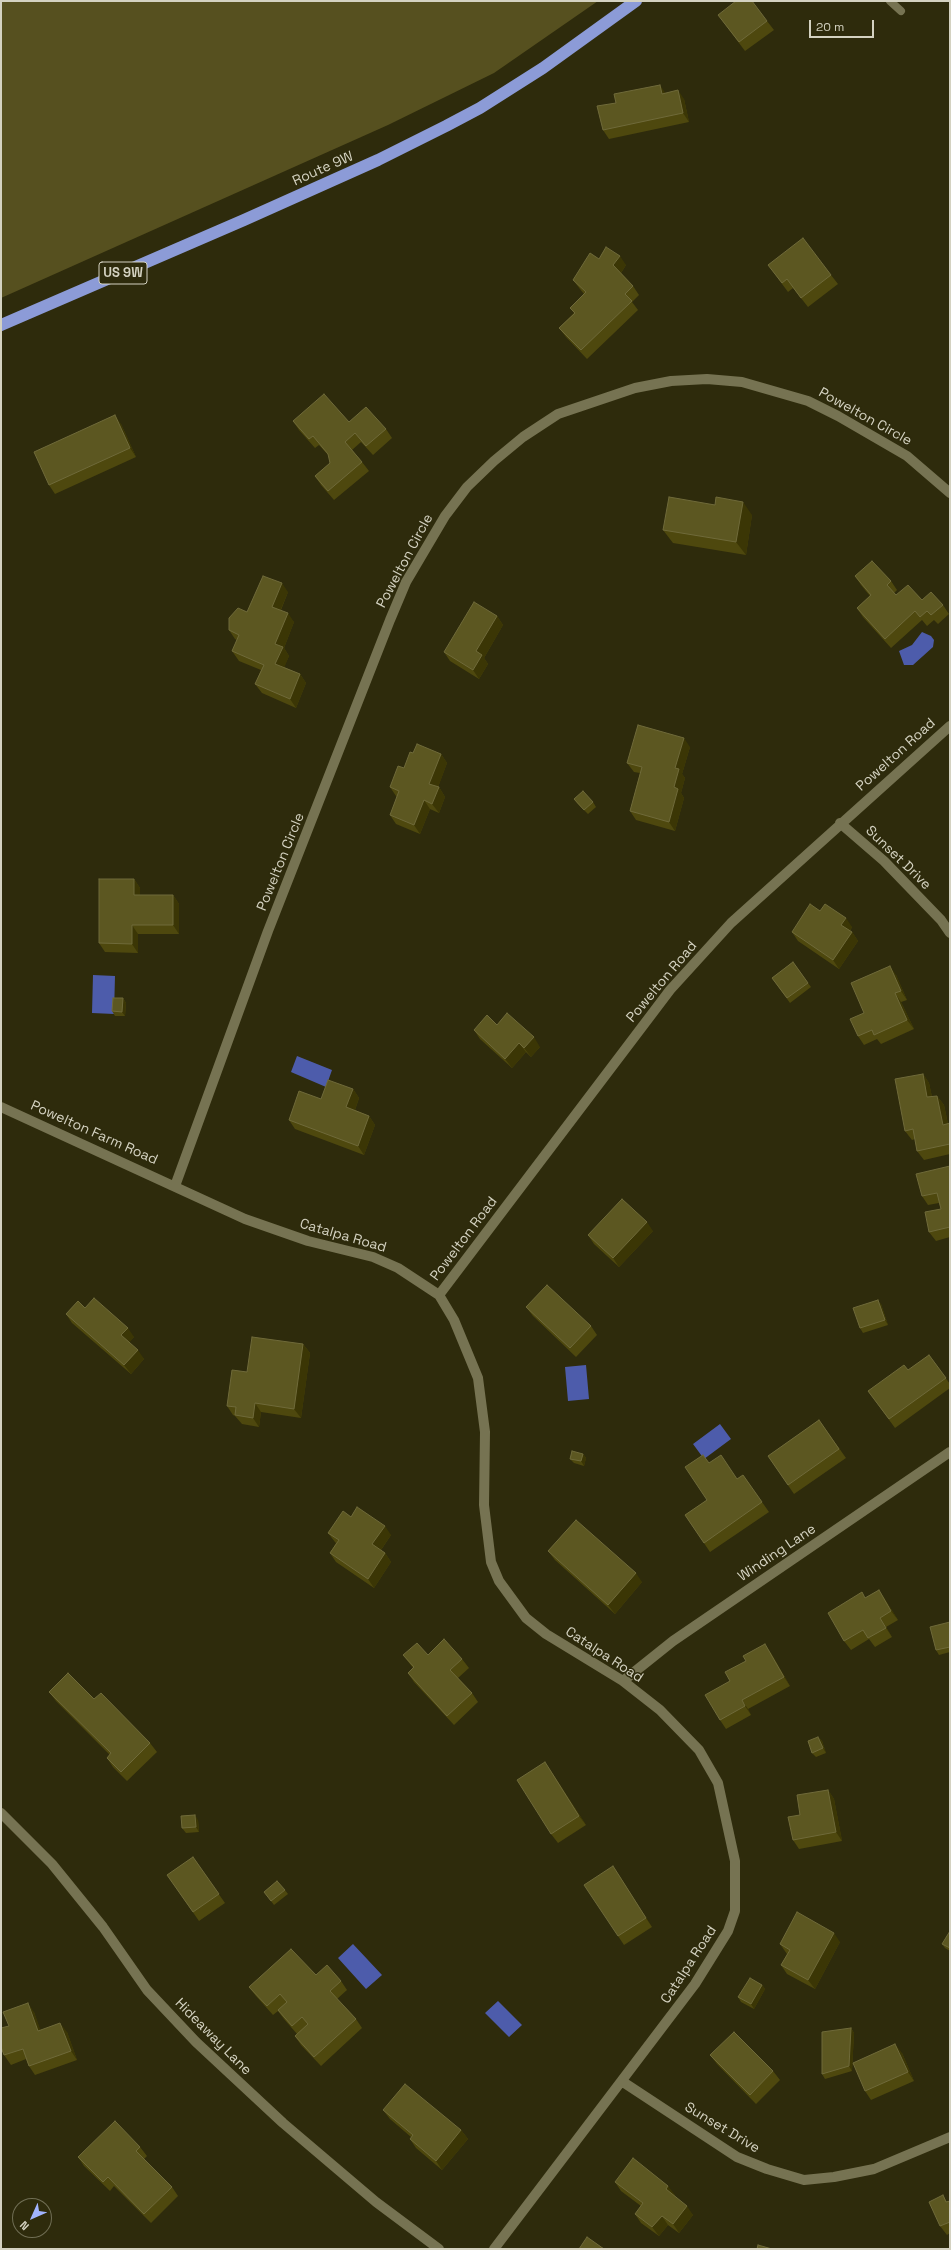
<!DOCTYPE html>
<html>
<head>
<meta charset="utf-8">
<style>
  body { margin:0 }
  #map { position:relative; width:951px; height:2250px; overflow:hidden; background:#2e2b0c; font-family:"Space Grotesk",sans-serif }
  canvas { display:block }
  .frame { position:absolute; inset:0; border:2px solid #d4d2c1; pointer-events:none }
  .north { position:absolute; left:12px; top:2198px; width:40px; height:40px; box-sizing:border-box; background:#2e2b0c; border:1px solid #706e54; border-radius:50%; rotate:225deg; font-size:11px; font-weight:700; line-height:16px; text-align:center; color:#d4d2c1 }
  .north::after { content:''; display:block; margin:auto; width:14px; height:18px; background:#a0b3fd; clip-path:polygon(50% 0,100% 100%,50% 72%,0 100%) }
  .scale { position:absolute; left:809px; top:20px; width:65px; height:18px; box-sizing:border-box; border:2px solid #d4d2c1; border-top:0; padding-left:5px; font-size:12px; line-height:14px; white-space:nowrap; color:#d4d2c1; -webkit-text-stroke:3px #2e2b0c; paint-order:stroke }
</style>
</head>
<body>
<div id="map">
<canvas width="951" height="2250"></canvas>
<div class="frame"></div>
<div class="north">N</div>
<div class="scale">20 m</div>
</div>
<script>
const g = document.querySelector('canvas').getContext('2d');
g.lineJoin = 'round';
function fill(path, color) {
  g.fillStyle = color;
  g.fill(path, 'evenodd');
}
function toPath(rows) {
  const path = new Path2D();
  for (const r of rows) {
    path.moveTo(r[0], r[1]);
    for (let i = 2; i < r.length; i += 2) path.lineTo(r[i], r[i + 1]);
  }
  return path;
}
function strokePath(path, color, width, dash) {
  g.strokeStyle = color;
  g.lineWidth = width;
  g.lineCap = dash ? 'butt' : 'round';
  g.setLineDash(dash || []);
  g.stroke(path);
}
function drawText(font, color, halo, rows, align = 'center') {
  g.font = font + ' "Space Grotesk",sans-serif';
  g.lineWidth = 3;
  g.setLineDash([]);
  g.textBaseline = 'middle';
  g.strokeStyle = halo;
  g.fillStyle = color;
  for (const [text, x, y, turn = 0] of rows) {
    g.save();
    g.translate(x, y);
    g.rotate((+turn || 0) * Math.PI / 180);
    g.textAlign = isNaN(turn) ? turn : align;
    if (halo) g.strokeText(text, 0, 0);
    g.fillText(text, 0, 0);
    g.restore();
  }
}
const green = toPath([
  [1,1,598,1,494,73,388,125,1,298]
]);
const water = toPath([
  [922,632,931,636,934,640,933,647,913,665,904,665,899,651,912,645],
  [93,975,115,976,114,1014,92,1013],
  [297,1056,332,1070,326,1087,291,1072],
  [586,1365,589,1399,568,1401,565,1367],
  [720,1424,731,1439,704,1459,693,1444],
  [353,1944,382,1975,366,1989,338,1958],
  [498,2001,522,2025,509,2037,485,2013]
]);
const lane = toPath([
  [890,1,901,11]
]);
const street = toPath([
  [840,823,884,861,941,920,950,933],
  [1,1107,245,1219,308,1241,373,1257,398,1268,439,1295,454,1320,478,1378,485,1432,484,1505,491,1562,499,1581,526,1618,546,1634,623,1681,660,1710,699,1750,718,1783,735,1861,735,1911,728,1931,695,1984,494,2249],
  [175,1186,268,931,390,620,406,582,445,516,467,487,494,461,523,437,558,414,635,388,671,381,707,379,742,382,808,401,838,416,907,456,950,493],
  [439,1295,670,990,731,923,950,726],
  [623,1681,673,1641,950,1452],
  [1,1813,52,1864,103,1927,147,1990,196,2042,283,2123,376,2202,439,2249],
  [623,2082,737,2157,767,2169,804,2180,834,2177,874,2169,950,2137]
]);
const highway = toPath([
  [1,325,244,220,378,160,446,126,480,108,543,68,636,1]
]);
const wall = toPath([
  [718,15,767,21,774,30,745,51],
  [666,93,684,99,689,122,609,139,603,130],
  [599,259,626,265,621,273,633,286,639,295,632,302,638,310,587,359,566,337,559,328,574,313,570,308,584,294,580,289,573,280],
  [768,265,831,275,838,284,808,307,793,288,788,292],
  [293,421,349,422,386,429,392,438,373,455,361,442,352,450,362,462,369,471,334,500,321,485,315,476,330,463,329,456,319,445,315,448,299,430],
  [121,424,136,457,55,494,49,485],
  [715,505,752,515,746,555,673,543,663,530],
  [855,576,891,581,897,590,894,593,896,595,922,600,943,605,949,614,938,624,934,620,927,626,922,620,891,648,863,617,857,608,870,596,861,585],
  [288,592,281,610,294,622,284,648,289,656,284,667,300,674,306,683,296,708,262,693,255,684,261,670,239,661,232,651,237,640,235,639,229,630,247,612],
  [497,616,503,625,484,658,488,664,479,679,450,661,444,652],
  [690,747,682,774,685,778,681,793,684,798,675,831,636,820,630,811,640,773,634,772,627,763],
  [413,753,441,754,447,763,438,787,439,787,445,797,439,813,430,809,420,834,396,824,390,815,397,797,396,796,390,787,404,768],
  [574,799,593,802,596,807,588,814,577,803],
  [134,879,140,888,140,895,173,895,179,904,179,934,138,934,138,953,105,952,99,943],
  [820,911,852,927,850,931,852,932,858,941,839,969,798,941,792,932],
  [793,962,811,987,790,1003,772,978],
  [896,975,907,1000,901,1002,914,1029,881,1044,877,1039,864,1045,858,1036,864,1013],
  [123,998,126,1003,125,1016,115,1016,112,1011],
  [474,1030,540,1047,531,1057,526,1052,512,1068,480,1039],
  [923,1074,929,1083,932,1097,937,1096,944,1105,948,1124,950,1123,950,1154,924,1160,917,1151,915,1139,912,1140,905,1131],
  [353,1089,359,1098,355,1110,369,1116,375,1125,364,1155,295,1129,289,1120,321,1099],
  [950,1166,950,1237,936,1241,929,1232,941,1209,939,1203,928,1205,922,1196],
  [653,1231,619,1267,594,1244,588,1235],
  [881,1304,888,1325,863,1333,860,1328],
  [526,1307,591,1326,597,1335,576,1357,533,1316],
  [85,1308,134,1337,129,1342,144,1359,131,1374,72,1323,66,1314],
  [303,1344,310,1353,301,1418,261,1412,259,1427,242,1424,235,1416,233,1415,227,1406,247,1372],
  [929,1355,950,1384,950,1388,895,1428,868,1391,908,1370],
  [819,1420,846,1458,794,1494,768,1456],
  [583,1454,586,1458,584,1466,574,1463,570,1459],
  [709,1463,737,1479,743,1475,769,1512,710,1552,685,1515,707,1500],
  [351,1517,391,1535,381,1550,385,1553,391,1562,374,1588,336,1562,330,1553,336,1543,335,1542,328,1533],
  [548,1551,642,1582,615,1614,555,1560],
  [879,1590,898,1620,886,1627,892,1637,875,1647,869,1639,851,1650,844,1641,866,1598],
  [950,1622,950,1652,939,1655,936,1650],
  [771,1653,790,1686,748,1709,751,1715,726,1729,720,1720,730,1681],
  [403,1655,428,1655,462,1659,469,1668,458,1678,472,1693,478,1702,454,1725,414,1682,408,1673,413,1668],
  [49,1692,94,1699,150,1743,157,1752,127,1781,113,1767,107,1758,110,1755,56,1701],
  [818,1737,822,1741,826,1753,816,1757,812,1753],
  [551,1771,586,1825,558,1843,551,1834],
  [828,1790,834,1799,842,1841,799,1849,793,1840,800,1815],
  [198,1820,199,1832,186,1833,182,1828],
  [193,1857,225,1903,199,1921,167,1875],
  [619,1875,652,1927,624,1945,618,1936],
  [285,1890,288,1894,274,1905,264,1892],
  [950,1931,950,1951,945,1948,942,1944],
  [840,1942,815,1989,787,1974,781,1965,787,1954,780,1944],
  [316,1975,341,1981,347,1990,337,1999,356,2019,362,2028,321,2066,301,2045,295,2036,297,2034,284,2019,278,2011,273,2015,256,1996,249,1987],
  [762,1985,765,1989,754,2009,741,2002,738,1997],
  [34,2012,40,2030,67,2032,77,2060,35,2075,29,2066,26,2059,11,2065,4,2055,9,2026],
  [851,2028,854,2033,852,2071,825,2079,822,2074],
  [902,2053,914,2081,871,2100,865,2091],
  [710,2055,773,2071,780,2080,756,2104,717,2064],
  [383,2110,461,2130,468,2139,442,2170,416,2148,410,2139,411,2137,390,2119],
  [140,2147,147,2156,144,2159,172,2187,178,2196,151,2223,114,2186,110,2191,84,2166,78,2157],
  [615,2182,675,2195,674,2195,693,2215,679,2233,668,2225,659,2236,641,2223,635,2214,641,2206,621,2191],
  [943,2195,947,2202,950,2201,950,2233,947,2235,940,2226]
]);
const shadedWall = toPath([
  [660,85,666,94,662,94],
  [678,90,684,99,689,122,683,113],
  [620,256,626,265,620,274,613,265],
  [115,415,121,424,136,457,130,448],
  [743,502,752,515,746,555,736,542],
  [282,583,288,592,278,616,272,607],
  [288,613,294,622,284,648,289,656,282,673,275,664,275,644],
  [497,616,503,625,484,658,488,664,479,679,473,670,476,651],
  [300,674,306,683,296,708,290,699],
  [684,738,690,747,682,774,685,778,681,793,684,798,675,831,669,822,675,768],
  [441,754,447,763,436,793,429,784],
  [439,787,445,797,439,813,432,804],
  [424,800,430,809,420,834,414,825],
  [134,879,140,888,140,904,134,895],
  [173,895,179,904,179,934,173,925],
  [846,918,852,927,848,934,841,925],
  [132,925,138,934,138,953,132,944],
  [852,932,858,941,839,969,833,960],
  [890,966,896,975,907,1000,901,991],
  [895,993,901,1002,914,1029,907,1020],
  [123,998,126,1003,125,1016,122,1012],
  [534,1037,540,1047,531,1057,524,1048],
  [519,1043,526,1052,512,1068,505,1059],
  [923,1074,929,1083,934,1106,927,1097],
  [353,1089,359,1098,353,1116,346,1107],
  [937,1096,944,1105,950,1134,943,1125],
  [369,1116,375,1125,364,1155,358,1146],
  [647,1222,653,1231,619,1267,613,1258],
  [878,1300,881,1304,888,1325,885,1320],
  [128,1328,134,1337,128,1344,121,1335],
  [303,1344,310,1353,301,1418,294,1409],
  [138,1350,144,1359,131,1374,124,1365],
  [255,1403,261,1412,259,1427,253,1418],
  [583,1454,586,1458,584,1466,581,1461],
  [385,1526,391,1535,378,1554,372,1544],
  [385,1553,391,1562,374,1588,368,1579],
  [636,1573,642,1582,615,1614,608,1605],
  [879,1590,885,1599,898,1620,891,1611],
  [880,1618,886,1627,892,1637,886,1628],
  [765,1644,771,1653,790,1686,784,1677],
  [742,1700,748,1709,751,1715,745,1706],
  [818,1737,822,1741,826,1753,823,1748],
  [545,1762,551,1771,586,1825,579,1816],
  [828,1790,834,1799,842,1841,836,1832],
  [195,1815,198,1820,199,1832,196,1827],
  [613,1866,619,1875,652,1927,646,1918],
  [834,1933,840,1942,815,1989,808,1980],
  [762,1985,765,1989,754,2009,751,2004],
  [28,2003,34,2012,44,2040,38,2031],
  [60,2023,67,2032,77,2060,71,2051],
  [851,2028,854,2033,852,2071,849,2066],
  [895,2044,902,2053,914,2081,908,2072],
  [461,2130,468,2139,442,2170,436,2161],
  [668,2186,675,2195,672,2198,666,2189],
  [687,2206,693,2215,679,2233,673,2224],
  [662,2216,668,2225,659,2236,652,2227]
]);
const building = toPath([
  [736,1,752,1,767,21,739,42,718,15,736,1],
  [660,85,662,94,678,90,683,113,603,130,597,106,616,103,614,94,660,85],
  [803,238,831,275,801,298,787,279,782,283,768,265,803,238],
  [606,247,620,256,613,265,633,286,625,294,632,301,581,350,559,328,575,313,570,308,586,292,573,280,590,253,599,259,606,247],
  [324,394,349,422,366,407,386,429,366,446,355,433,345,442,362,462,328,491,315,476,330,463,328,454,313,436,309,439,293,421,324,394],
  [115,415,130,448,49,485,34,452,115,415],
  [669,497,715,505,716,497,743,502,736,542,663,530,669,497],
  [872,561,891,581,887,585,896,595,908,585,922,600,931,592,943,605,931,615,927,611,920,617,915,611,885,639,857,608,871,595,855,576,872,561],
  [263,576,282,583,272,607,288,613,275,644,283,647,275,664,300,674,290,699,255,684,264,665,232,651,239,635,229,630,229,618,238,608,247,612,263,576],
  [474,602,497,616,476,651,482,655,473,670,444,652,474,602],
  [638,725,684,738,675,768,679,769,674,787,678,789,669,822,630,811,642,767,627,763,638,725],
  [417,744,441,754,429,784,439,787,432,804,424,800,414,825,390,815,399,791,390,787,398,766,404,768,410,752,413,753,417,744],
  [583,791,593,802,584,810,574,799,583,791],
  [99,879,134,879,134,895,173,895,173,925,132,925,132,944,99,943,99,879],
  [810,904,820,911,825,904,846,918,841,925,852,932,833,960,792,932,810,904],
  [793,962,808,983,787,998,772,978,793,962],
  [890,966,901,991,895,993,907,1020,874,1035,872,1030,858,1036,850,1019,864,1013,851,983,890,966],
  [113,998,123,998,122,1012,112,1011,113,998],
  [507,1013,534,1037,524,1048,519,1043,505,1059,474,1030,487,1015,497,1025,507,1013],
  [923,1074,927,1097,937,1096,943,1125,950,1123,950,1144,917,1151,913,1129,905,1131,895,1079,923,1074],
  [328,1080,353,1089,346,1107,369,1116,358,1146,289,1120,299,1091,321,1099,328,1080],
  [950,1166,950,1227,929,1232,925,1212,941,1209,937,1193,922,1196,916,1174,950,1166],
  [622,1199,647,1222,613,1258,588,1235,622,1199],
  [547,1285,591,1326,570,1348,526,1307,547,1285],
  [94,1298,128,1328,121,1335,138,1350,124,1365,66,1314,78,1301,85,1308,94,1298],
  [878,1300,885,1320,860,1328,853,1308,878,1300],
  [252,1337,303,1344,294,1409,255,1403,253,1418,235,1415,236,1407,227,1406,232,1370,247,1372,252,1337],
  [929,1355,946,1378,889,1419,868,1391,904,1365,908,1370,929,1355],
  [819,1420,839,1449,788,1485,768,1456,819,1420],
  [572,1451,583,1454,581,1461,570,1459,572,1451],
  [703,1455,709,1463,721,1455,737,1479,743,1475,762,1502,704,1543,685,1515,707,1500,685,1467,703,1455],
  [357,1507,385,1526,372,1544,385,1553,368,1579,330,1553,339,1540,328,1533,343,1511,351,1517,357,1507],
  [576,1520,636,1573,608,1605,548,1551,576,1520],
  [879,1590,891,1611,880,1618,886,1628,868,1638,863,1630,844,1641,828,1613,862,1592,865,1598,879,1590],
  [950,1622,950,1647,936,1650,930,1627,950,1622],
  [444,1639,462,1659,450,1670,472,1693,447,1716,408,1673,414,1667,403,1655,417,1643,428,1655,444,1639],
  [765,1644,784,1677,742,1700,745,1706,720,1720,705,1695,730,1681,725,1672,746,1661,743,1656,765,1644],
  [68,1673,94,1699,101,1693,150,1743,121,1772,107,1758,111,1753,49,1692,68,1673],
  [818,1737,823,1748,812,1753,808,1741,818,1737],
  [545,1762,579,1816,551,1834,517,1780,545,1762],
  [828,1790,836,1832,793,1840,788,1817,800,1815,797,1795,828,1790],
  [195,1815,196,1827,182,1828,181,1816,195,1815],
  [193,1857,219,1894,193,1912,167,1875,193,1857],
  [613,1866,646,1918,618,1936,584,1885,613,1866],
  [277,1881,285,1890,271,1901,264,1892,277,1881],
  [797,1912,834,1933,808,1980,781,1965,790,1950,780,1944,797,1912],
  [950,1931,950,1948,942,1944,950,1931],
  [291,1949,316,1975,327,1965,341,1981,330,1991,356,2019,314,2057,295,2036,308,2024,302,2017,292,2026,278,2010,287,2002,280,1994,267,2006,249,1987,291,1949],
  [750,1978,762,1985,751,2004,738,1997,750,1978],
  [28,2003,38,2031,60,2023,71,2051,29,2066,23,2049,4,2055,1,2047,1,2028,9,2026,3,2012,28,2003],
  [851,2028,849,2066,822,2074,822,2032,851,2028],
  [734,2032,773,2071,750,2095,710,2055,734,2032],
  [895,2044,908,2072,865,2091,853,2063,895,2044],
  [405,2084,461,2130,436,2161,410,2139,413,2135,383,2110,405,2084],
  [115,2121,140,2147,136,2151,172,2187,144,2214,108,2177,103,2182,78,2157,115,2121],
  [633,2158,668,2186,666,2189,687,2206,673,2224,662,2216,652,2227,635,2214,643,2203,615,2182,633,2158],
  [943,2195,946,2202,950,2201,950,2222,940,2226,929,2202,943,2195],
  [587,2237,604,2249,579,2249,587,2237],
  [758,2245,772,2249,757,2249,758,2245]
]);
const shields = [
  [123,273,48]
];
const shieldNames = [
  ["US 9W",123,273]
];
const streetNames = [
  ["Route 9W",323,169,-24],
  ["Powelton Circle",865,417,29],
  ["Powelton Circle",405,561,-62],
  ["Powelton Road",896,755,-42],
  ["Sunset Drive",898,858,44],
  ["Powelton Circle",281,862,-68],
  ["Powelton Road",662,982,-50],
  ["Powelton Farm Road",94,1133,24],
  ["Catalpa Road",343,1236,16],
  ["Powelton Road",464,1239,-53],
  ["Winding Lane",777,1553,-34],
  ["Catalpa Road",604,1655,33],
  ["Catalpa Road",689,1965,-57],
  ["Hideaway Lane",213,2037,45],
  ["Sunset Drive",722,2128,31]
];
fill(green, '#56501f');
fill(water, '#4d5cab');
strokePath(lane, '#767352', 8);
strokePath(street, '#767352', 10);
strokePath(highway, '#8c9bd7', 12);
fill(wall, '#4e480e');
fill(shadedWall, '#3b3605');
fill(building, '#5c5721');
strokePath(building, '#6f6a3a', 1);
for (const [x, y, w] of shields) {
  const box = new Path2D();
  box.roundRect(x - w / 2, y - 11, w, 22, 3);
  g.fillStyle = '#2e2b0c';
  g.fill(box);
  strokePath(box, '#d4d2c1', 1);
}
drawText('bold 13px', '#d4d2c1', null, shieldNames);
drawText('14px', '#d4d2c1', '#2e2b0c', streetNames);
</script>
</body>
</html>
